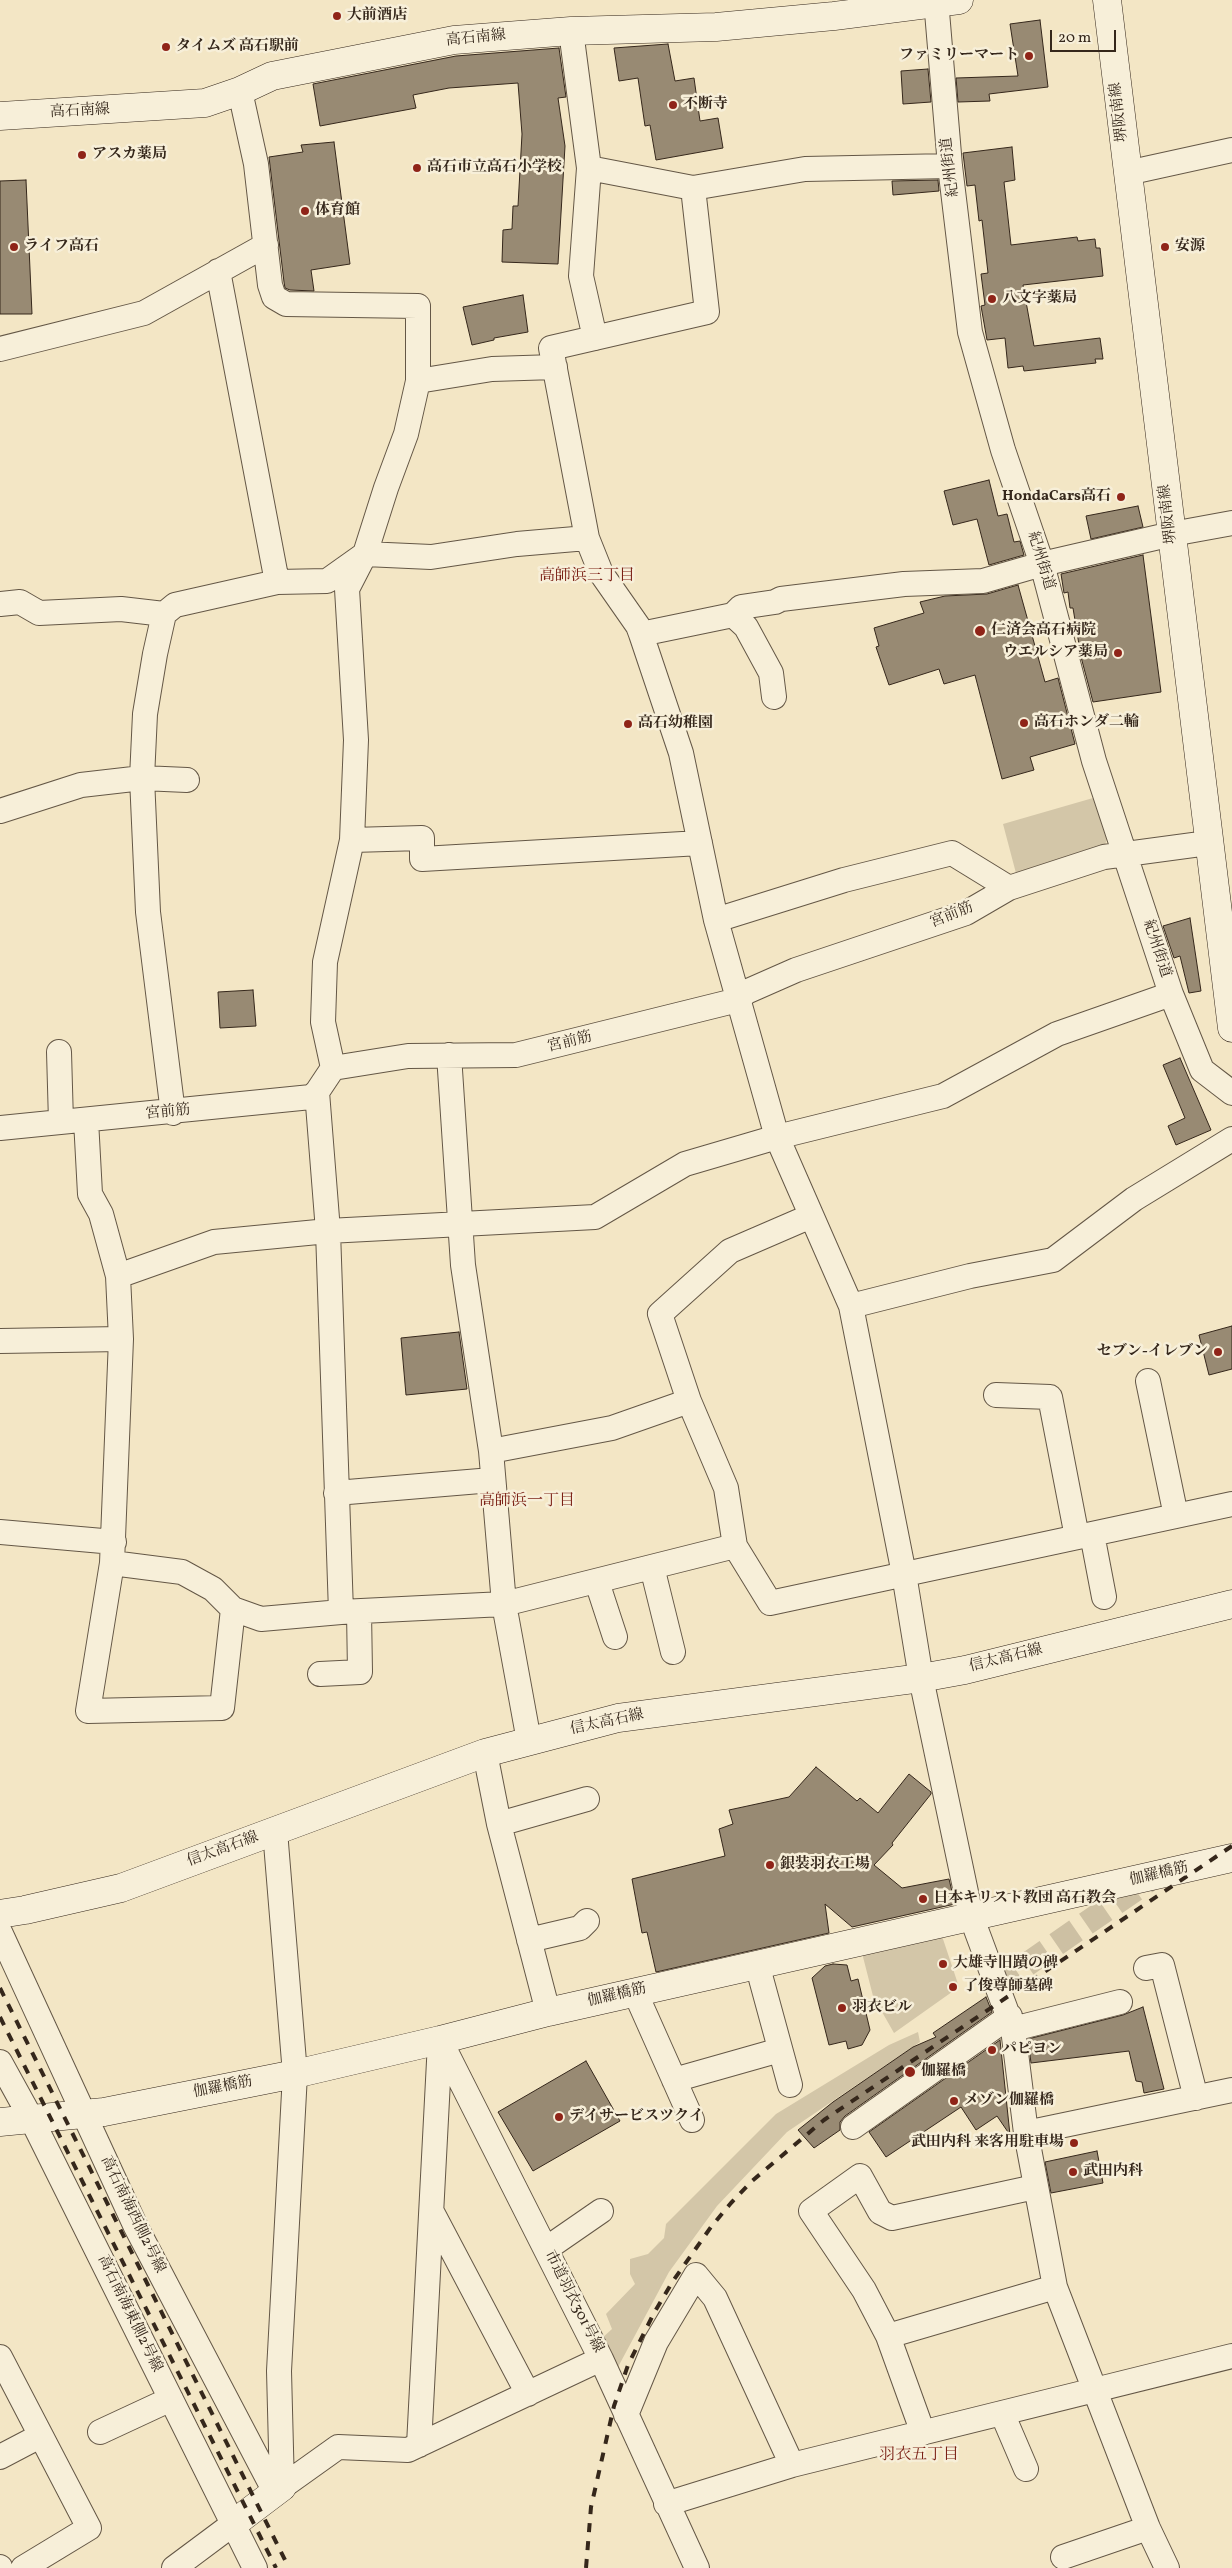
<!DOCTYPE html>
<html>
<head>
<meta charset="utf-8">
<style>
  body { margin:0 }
  #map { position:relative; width:1232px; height:2568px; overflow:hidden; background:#f3e6c5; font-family:Vollkorn,serif }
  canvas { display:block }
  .scale { position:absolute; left:1050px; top:30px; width:66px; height:22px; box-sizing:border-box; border:2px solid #35271b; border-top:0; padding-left:6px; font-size:15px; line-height:18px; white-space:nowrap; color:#35271b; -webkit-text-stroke:4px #f7efd9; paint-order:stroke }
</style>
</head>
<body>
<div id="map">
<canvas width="1232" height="2568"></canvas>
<div class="scale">20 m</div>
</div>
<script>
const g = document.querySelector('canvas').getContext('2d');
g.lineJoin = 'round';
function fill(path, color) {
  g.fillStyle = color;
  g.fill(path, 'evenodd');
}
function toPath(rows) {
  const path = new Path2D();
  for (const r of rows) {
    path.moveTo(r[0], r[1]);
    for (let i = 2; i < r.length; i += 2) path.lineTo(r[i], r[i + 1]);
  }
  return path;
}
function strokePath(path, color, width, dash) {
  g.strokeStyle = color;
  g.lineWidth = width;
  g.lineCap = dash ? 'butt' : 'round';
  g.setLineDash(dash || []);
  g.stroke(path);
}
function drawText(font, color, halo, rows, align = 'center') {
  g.font = font + ' Vollkorn,"Noto Serif JP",serif';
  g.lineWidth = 5;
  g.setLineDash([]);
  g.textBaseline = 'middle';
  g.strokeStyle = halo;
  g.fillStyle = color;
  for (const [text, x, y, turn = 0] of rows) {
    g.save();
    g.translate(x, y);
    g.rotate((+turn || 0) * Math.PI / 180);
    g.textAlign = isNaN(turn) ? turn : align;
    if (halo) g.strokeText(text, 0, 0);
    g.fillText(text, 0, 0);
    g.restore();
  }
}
const green = toPath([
  [1093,798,1107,839,1103,850,1017,877,1003,824],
  [942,1936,959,1987,894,2033,873,1996,862,1953],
  [918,2032,920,2042,787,2132,717,2206,669,2272,618,2367,601,2339,612,2329,606,2314,635,2284,630,2274,630,2259,648,2254,664,2238,666,2224,776,2114,889,2045]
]);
const building = toPath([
  [1040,20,1048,87,989,94,990,101,958,102,956,78,1018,76,1010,24,1040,20],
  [668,44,675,81,694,78,700,121,718,118,723,148,656,160,650,125,645,126,638,78,619,81,614,48,668,44],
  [559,48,566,97,558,98,565,146,558,264,502,262,503,230,512,229,513,206,518,206,522,134,518,83,449,88,413,95,416,108,320,126,313,84,456,56,559,48],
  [928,69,931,102,903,104,901,71,928,69],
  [334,142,350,264,311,270,314,291,290,290,285,288,284,282,269,157,303,152,301,145,334,142],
  [1012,147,1015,180,1004,182,1011,245,1077,237,1078,241,1095,239,1096,248,1100,248,1103,276,1023,285,1034,346,1100,338,1103,359,1095,359,1096,363,1024,371,1023,366,1008,368,1005,338,987,340,981,306,985,305,981,274,988,273,982,220,979,221,975,185,967,186,963,153,1012,147],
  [26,180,32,314,0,314,0,181,26,180],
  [938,180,939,191,893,195,892,181,938,180],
  [523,295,528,332,494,338,494,340,472,345,463,307,523,295],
  [989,480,998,516,1007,514,1014,542,1020,541,1024,555,989,565,977,519,953,525,944,491,989,480],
  [1138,506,1143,527,1091,539,1086,516,1138,506],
  [1143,555,1161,692,1093,702,1081,657,1073,608,1070,608,1068,592,1064,593,1061,574,1143,555],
  [1018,585,1045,682,1058,678,1075,744,1030,757,1034,770,1002,779,975,675,944,684,939,669,889,685,876,647,879,646,874,628,924,613,920,602,945,596,987,594,1018,585],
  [1190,918,1201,991,1189,993,1180,956,1174,958,1163,926,1190,918],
  [253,990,256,1026,220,1028,218,992,253,990],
  [1180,1058,1211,1130,1176,1145,1168,1126,1185,1118,1163,1065,1180,1058],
  [1232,1326,1232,1369,1209,1375,1199,1335,1232,1326],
  [459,1332,467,1389,406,1395,401,1338,459,1332],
  [816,1767,857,1801,860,1798,878,1813,909,1774,931,1792,931,1794,892,1843,893,1845,874,1865,902,1888,949,1879,955,1904,852,1927,825,1904,829,1933,656,1972,647,1932,642,1933,632,1879,725,1856,719,1829,733,1824,729,1810,789,1797,816,1767],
  [833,1964,847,1965,851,1981,858,1979,870,2030,862,2045,848,2049,846,2041,829,2045,812,1978,825,1966,833,1964],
  [986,1997,992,2012,845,2116,840,2122,840,2130,814,2148,798,2130,833,2102,913,2047,936,2037,933,2033,986,1997],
  [1143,2007,1164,2089,1144,2093,1142,2082,1136,2081,1129,2051,1031,2063,1028,2039,1123,2015,1143,2007],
  [1000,2040,1010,2135,997,2116,976,2130,961,2107,886,2157,869,2132,1000,2040],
  [586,2061,620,2121,533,2171,498,2112,586,2061],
  [1097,2151,1103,2183,1051,2193,1045,2162,1097,2151]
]);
const streetTunnel = toPath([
  [997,1985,1152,1878]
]);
const street = toPath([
  [936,0,950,166,970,332,1003,450,1042,564,1094,761,1171,994,1202,1070,1232,1093],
  [571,31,589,168,581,276,595,338],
  [240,91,256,164,270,285,274,297,286,304,418,306,418,381,406,434,386,488,365,554,347,589,356,740,352,840,325,962,323,1022,333,1068],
  [950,166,805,169,693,188,707,312,551,348,587,538,601,573,638,626,641,634,681,753,716,920,777,1137,851,1306,904,1574,921,1678,971,1916,1013,2029,1026,2133,1055,2287,1148,2528,1167,2568],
  [589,168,693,188],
  [1127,173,1232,150],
  [218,271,277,582],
  [0,349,144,313,266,245],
  [418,381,492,369,555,367],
  [0,604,20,602,39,613,121,609,164,614],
  [733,615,746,627,771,673,774,697],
  [641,634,733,615,741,607,775,602,781,599,904,584,983,581,1042,564,1172,534,1232,523],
  [0,811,81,785,142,778,187,780],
  [352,840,422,838,422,859,700,843],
  [716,920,844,880,952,853,1009,888],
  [59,1052,61,1122],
  [449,1055,463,1265,491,1451,504,1604,529,1741],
  [317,1092,328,1231,341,1612],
  [173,1113,148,912,142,778,145,714,155,654,164,614,175,605,277,582,327,581,365,554,431,557,517,544,587,538],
  [86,1120,90,1194,101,1214,118,1276,121,1339,112,1563,88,1711,222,1708,233,1609],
  [0,1128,311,1097,317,1092,333,1068,408,1056,516,1055,738,1000,746,992,796,970,966,913,1009,888,1104,857,1208,843],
  [811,1216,730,1251,660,1314,689,1401,726,1488,735,1546,770,1603,1232,1504],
  [118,1276,214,1242,328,1231,595,1217,685,1164,777,1137,943,1096,1057,1034,1171,994],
  [851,1306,970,1276,1053,1260,1134,1199,1232,1139],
  [0,1341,121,1339],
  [1148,1381,1176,1516],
  [996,1395,1050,1397,1077,1537],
  [491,1451,612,1428,689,1401],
  [336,1493,492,1480],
  [0,1532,114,1542],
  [1092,1534,1104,1597],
  [112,1563,182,1572,213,1589,233,1609,261,1619,341,1612,504,1604,735,1546],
  [652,1567,673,1652],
  [597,1582,615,1637],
  [320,1674,360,1672,359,1612],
  [485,1753,499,1824,548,2012],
  [499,1824,587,1799],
  [275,1831,295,2074,279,2371,282,2487],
  [0,1932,136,2227,275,2492],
  [529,1940,580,1928,587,1921],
  [757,1964,790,2085],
  [1146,1968,1162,1965,1196,2098],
  [635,1992,692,2120],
  [1013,2029,1120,2002],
  [440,2040,601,2359,697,2568],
  [0,2062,32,2120,255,2568],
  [674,2080,780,2050],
  [853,2127,1010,2016],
  [1026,2133,1232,2090],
  [432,2212,528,2394],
  [546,2249,601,2211],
  [888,2336,1055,2287],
  [0,2357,89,2528,23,2568],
  [1002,2413,1026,2469],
  [626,2415,656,2342,696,2275,715,2298,792,2465],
  [100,2432,171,2399],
  [923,2433,888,2336,864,2290,811,2211,860,2176,880,2212,892,2218,1035,2187],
  [419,2445,440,2042],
  [0,2457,40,2436],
  [282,2487,338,2447,408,2450,601,2359],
  [666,2504,792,2465,1232,2356],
  [1063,2557,1148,2528],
  [0,2567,0,2568],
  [174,2568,233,2524]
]);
const secondary = toPath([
  [1107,0,1232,1028],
  [0,116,205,103,240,91,272,76,454,40,571,31,716,27,834,16,959,0],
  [0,1914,25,1910,121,1888,485,1753,618,1718,921,1678,965,1670,1232,1604],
  [0,2122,104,2112,295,2074,440,2040,548,2012,1232,1858],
  [233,2524,282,2487]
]);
const rail = toPath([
  [0,1988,289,2568],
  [0,2017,276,2568],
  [586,2568,591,2507,614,2406,628,2365,654,2313,673,2281,711,2227,731,2203,752,2181,824,2120,1232,1846]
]);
const markers = [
  [337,16,5,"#8f2418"],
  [166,47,5,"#8f2418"],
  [1029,56,5,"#8f2418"],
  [673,105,5,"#8f2418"],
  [82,155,5,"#8f2418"],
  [417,168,5,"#8f2418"],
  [305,211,5,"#8f2418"],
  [14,247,5,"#8f2418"],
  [1165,247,5,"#8f2418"],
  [992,299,5,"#8f2418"],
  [1121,497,5,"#8f2418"],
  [980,631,6,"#8f2418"],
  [1118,653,5,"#8f2418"],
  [1024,723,5,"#8f2418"],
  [628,724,5,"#8f2418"],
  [1218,1352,5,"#8f2418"],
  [770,1865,5,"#8f2418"],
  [923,1899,5,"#8f2418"],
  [943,1964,5,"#8f2418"],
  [953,1987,5,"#8f2418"],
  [842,2008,5,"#8f2418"],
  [992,2050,5,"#8f2418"],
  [910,2072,6,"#8f2418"],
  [954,2101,5,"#8f2418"],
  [559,2117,5,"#8f2418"],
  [1074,2143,5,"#8f2418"],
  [1073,2172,5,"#8f2418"]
];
const poiNames = [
  ["大前酒店",347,16],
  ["タイムズ 高石駅前",176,47],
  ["ファミリーマート",1019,56,"right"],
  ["不断寺",683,105],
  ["アスカ薬局",92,155],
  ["高石市立高石小学校",427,168],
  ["体育館",315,211],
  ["ライフ高石",24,247],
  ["安源",1175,247],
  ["八文字薬局",1002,299],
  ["HondaCars高石",1111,497,"right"],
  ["仁済会高石病院",991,631],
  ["ウエルシア薬局",1108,653,"right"],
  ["高石ホンダ二輪",1034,723],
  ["高石幼稚園",638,724],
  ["セブン-イレブン",1208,1352,"right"],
  ["銀装羽衣工場",780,1865],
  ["日本キリスト教団 高石教会",933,1899],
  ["大雄寺旧蹟の碑",953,1964],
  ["了俊尊師墓碑",963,1987],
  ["羽衣ビル",852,2008],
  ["パピヨン",1002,2050],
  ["伽羅橋",921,2072],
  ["メゾン伽羅橋",964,2101],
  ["デイサービスツクイ",569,2117],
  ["武田内科 来客用駐車場",1064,2143,"right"],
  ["武田内科",1083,2172]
];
const streetNames = [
  ["高石南線",476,39,-6],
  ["高石南線",80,112,-3],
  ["堺阪南線",1120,112,-97],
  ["紀州街道",951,167,-97],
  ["堺阪南線",1169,514,-97],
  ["紀州街道",1040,561,73],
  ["宮前筋",952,916,-22],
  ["紀州街道",1156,949,72],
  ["宮前筋",570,1043,-14],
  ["宮前筋",168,1113,-6],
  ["信太高石線",1006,1659,-14],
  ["信太高石線",607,1723,-12],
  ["信太高石線",223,1850,-20],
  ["伽羅橋筋",1159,1875,-13],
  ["伽羅橋筋",617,1996,-13],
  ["伽羅橋筋",223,2088,-11],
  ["高石南海西側2号線",132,2215,64],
  ["市道羽衣301号線",573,2302,63],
  ["高石南海東側2号線",129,2314,64]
];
const neighbourhoodNames = [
  ["高師浜三丁目",587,577],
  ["高師浜一丁目",527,1502],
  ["羽衣五丁目",919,2456]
];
fill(green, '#d3c6a8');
fill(building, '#988a73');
strokePath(building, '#35271b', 1);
strokePath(streetTunnel, '#cdc0a3', 24, [24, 12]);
strokePath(street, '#645746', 26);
strokePath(secondary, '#35271b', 29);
strokePath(street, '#f7efd9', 24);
strokePath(secondary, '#f7efd9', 28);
strokePath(rail, '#35271b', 4, [9, 9]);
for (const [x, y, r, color] of markers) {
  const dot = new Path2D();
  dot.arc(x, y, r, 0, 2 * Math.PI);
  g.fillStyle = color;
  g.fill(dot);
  strokePath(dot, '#f7efd9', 2);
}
drawText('bold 15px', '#35271b', '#f7efd9', poiNames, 'left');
drawText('15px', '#35271b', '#f7efd9', streetNames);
drawText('16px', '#7a1f14', '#f7efd9', neighbourhoodNames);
</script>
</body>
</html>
